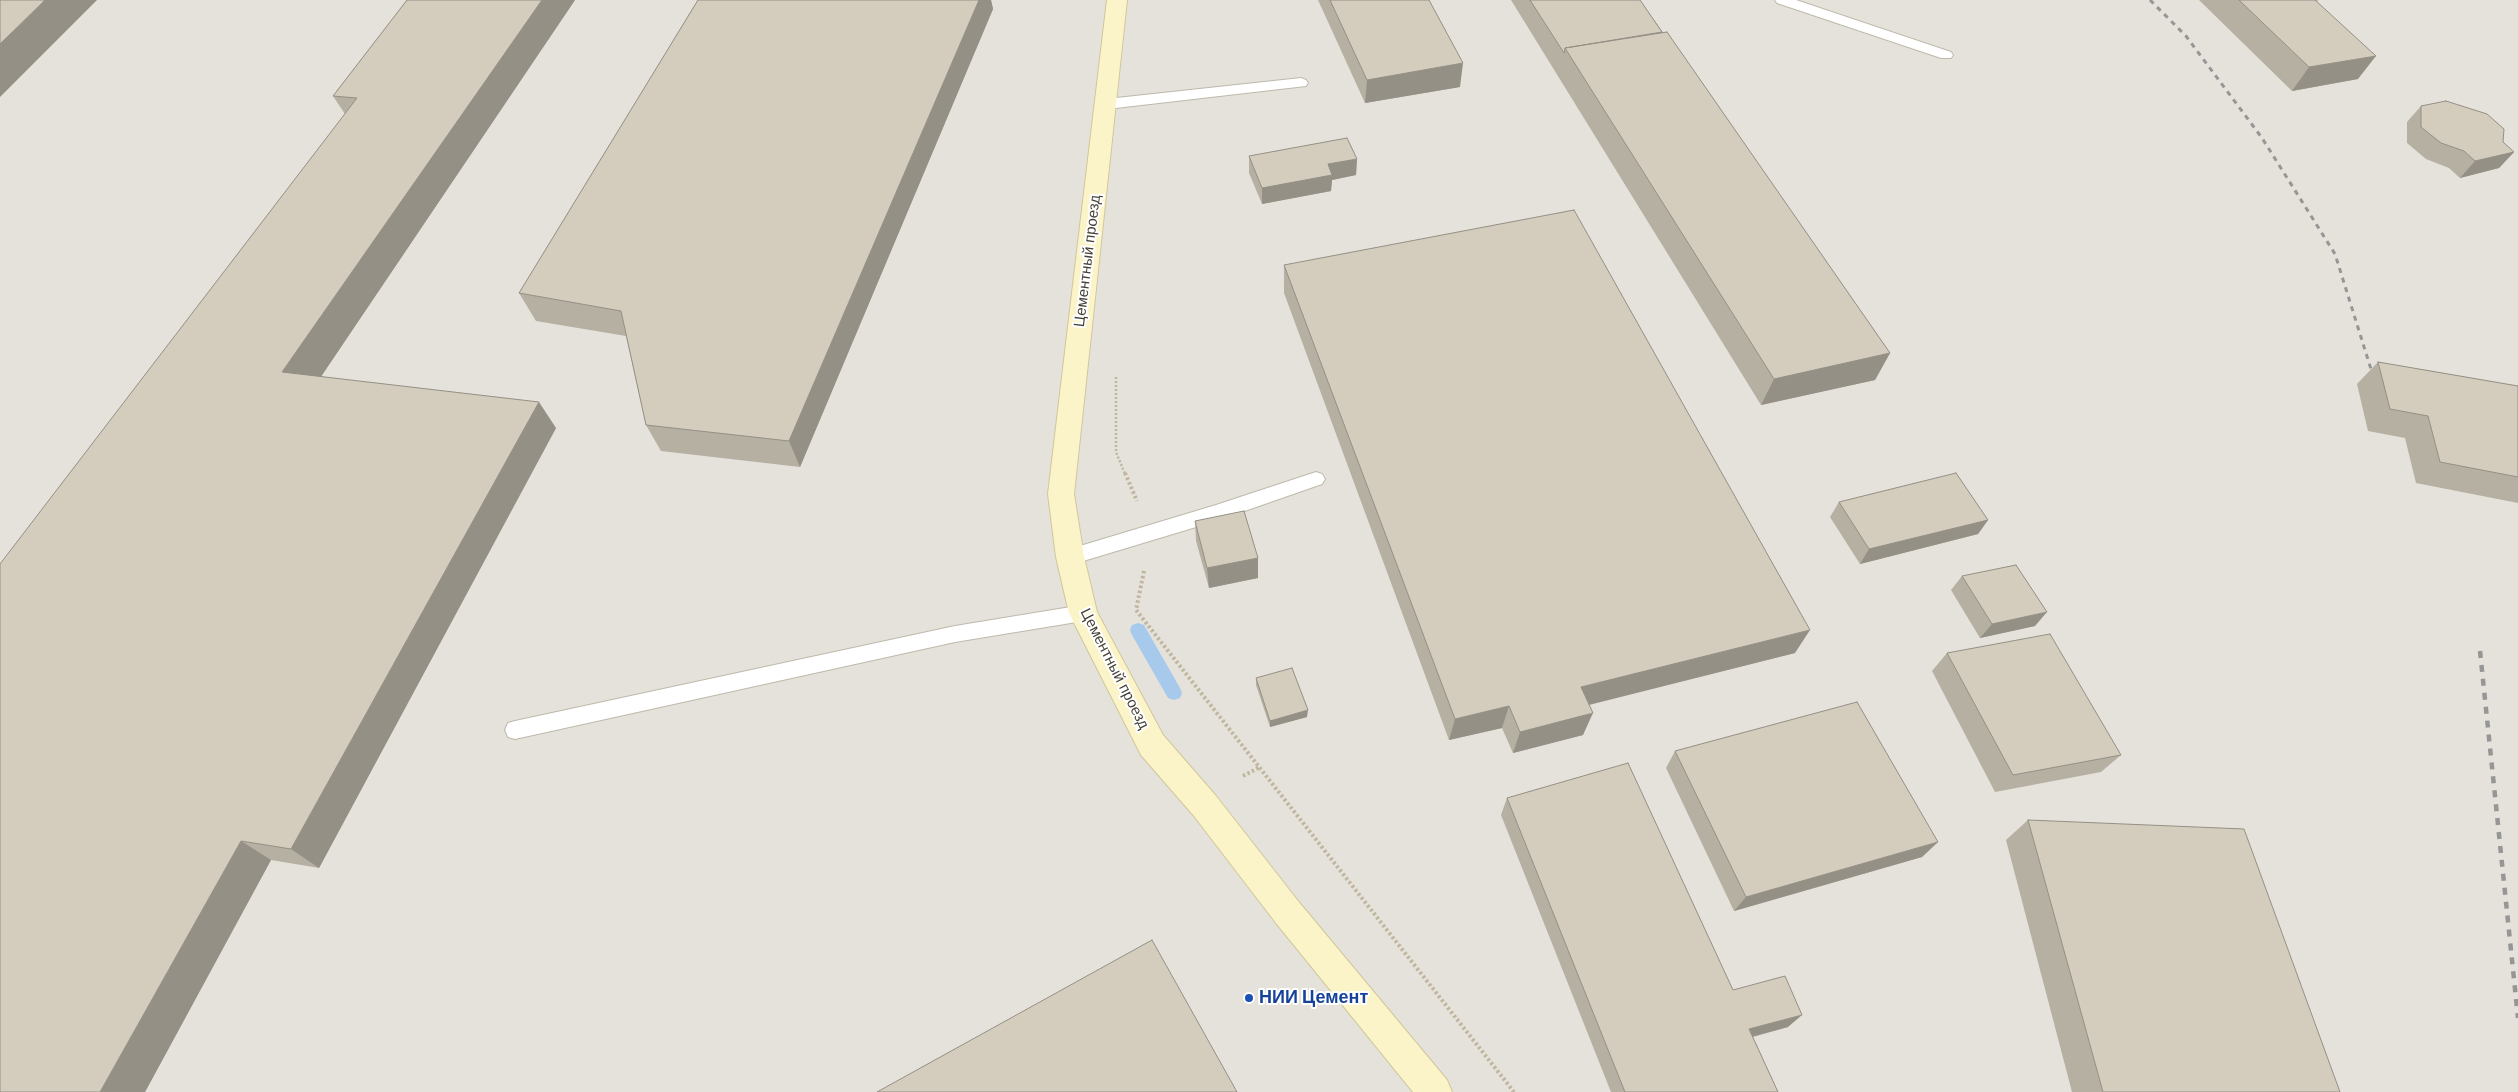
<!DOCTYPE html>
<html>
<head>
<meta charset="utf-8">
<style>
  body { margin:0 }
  canvas { display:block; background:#f3f1e8 }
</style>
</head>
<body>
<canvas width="2518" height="1092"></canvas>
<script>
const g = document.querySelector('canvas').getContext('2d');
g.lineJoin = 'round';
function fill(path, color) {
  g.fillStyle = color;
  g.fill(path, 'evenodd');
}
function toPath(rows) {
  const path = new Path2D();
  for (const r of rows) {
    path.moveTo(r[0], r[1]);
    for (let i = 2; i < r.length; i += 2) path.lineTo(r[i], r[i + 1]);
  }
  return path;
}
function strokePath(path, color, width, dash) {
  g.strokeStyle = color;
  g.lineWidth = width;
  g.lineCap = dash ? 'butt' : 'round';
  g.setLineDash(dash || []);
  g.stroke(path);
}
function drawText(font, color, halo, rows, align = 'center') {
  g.font = font + ' "DM Sans",sans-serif';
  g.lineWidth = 4;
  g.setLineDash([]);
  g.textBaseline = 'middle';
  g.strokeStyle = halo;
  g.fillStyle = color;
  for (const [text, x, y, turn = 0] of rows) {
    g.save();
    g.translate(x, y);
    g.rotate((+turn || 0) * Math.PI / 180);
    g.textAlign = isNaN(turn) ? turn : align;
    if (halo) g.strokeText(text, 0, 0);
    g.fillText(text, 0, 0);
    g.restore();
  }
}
const industrial = toPath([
  [0,0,2518,0,2518,1092,0,1092]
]);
const stream = toPath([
  [1138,623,1144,625,1180,688,1182,693,1180,698,1174,700,1168,698,1132,635,1130,630,1132,625,1138,623]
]);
const pathFar1 = toPath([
  [1116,377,1116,452,1125,474]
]);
const path = toPath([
  [1125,473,1137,501],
  [1144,571,1136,610,1514,1092],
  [1243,776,1260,767]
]);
const lane = toPath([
  [1775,0,1796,0,1951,52,1953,55,1951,58,1941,58,1777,3,1775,0],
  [1301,78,1306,80,1308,83,1306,86,1107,109,1100,104,1107,99,1301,78],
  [1316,472,1322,474,1325,479,1322,484,1216,521,1070,565,1063,563,1061,557,1063,551,1070,549,1216,505,1316,472],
  [1083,605,1090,607,1093,613,1090,619,1083,621,955,642,515,739,508,737,505,730,508,723,515,721,955,626,1083,605]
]);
const secondary = toPath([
  [1107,0,1127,0,1074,494,1084,557,1097,612,1163,735,1216,796,1298,901,1447,1080,1452,1092,1413,1092,1276,923,1194,816,1141,755,1069,613,1056,557,1048,494,1107,0]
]);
const railFar1 = toPath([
  [2150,0,2186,36,2262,138,2335,254,2375,382]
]);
const rail = toPath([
  [2480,651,2518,1018]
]);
const wall = toPath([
  [407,0,575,0,321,376,556,428,319,868,271,860,145,1092,345,114,333,96],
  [698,0,991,0,993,9,800,467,661,451,646,425,626,336,536,321,519,293],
  [1318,0,1429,0,1460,87,1365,103],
  [1511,0,1640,0,1890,353,1875,380,1761,405],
  [2199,0,2318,0,2317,2,2358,79,2292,91],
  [2421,106,2503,142,2514,152,2499,168,2460,178,2449,168,2426,159,2407,143,2407,122],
  [1249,156,1357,159,1356,175,1332,180,1331,191,1262,204,1249,173],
  [1284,265,1795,653,1589,705,1583,735,1513,753,1502,728,1449,740,1284,293],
  [2378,362,2518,386,2518,503,2416,483,2405,438,2368,431,2357,384],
  [1839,502,1988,520,1978,534,1860,564,1830,517],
  [1195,521,1258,578,1209,588,1196,541],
  [1962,576,2035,626,1980,638,1951,590],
  [1947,653,2121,755,2101,772,1995,792,1932,671],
  [1256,678,1307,717,1270,727,1256,685],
  [1675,751,1938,842,1922,857,1734,911,1666,768],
  [1507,798,1733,990,1788,1027,1753,1037,1778,1092,1611,1092,1501,815],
  [2028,820,2340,1092,2072,1092,2006,840]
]);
const shadedWall = toPath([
  [45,0,97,0,0,97,0,44],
  [542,0,575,0,306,399,282,372],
  [979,0,991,0,993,9,800,467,789,441],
  [2376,56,2358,79,2292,91,2309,67],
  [1463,63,1460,87,1365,103,1367,80],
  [2514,152,2499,168,2460,178,2475,161],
  [1357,159,1356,175,1332,180,1331,191,1262,204,1262,188,1328,164],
  [1890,353,1875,380,1761,405,1774,379],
  [539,402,556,428,319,868,291,849],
  [1988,520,1978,534,1860,564,1869,549],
  [1258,558,1258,578,1209,588,1207,568],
  [2047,612,2035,626,1980,638,1992,624],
  [1810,630,1795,653,1572,709,1581,687],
  [1509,706,1502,728,1449,740,1455,719],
  [1308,710,1307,717,1270,727,1270,721],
  [1593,713,1583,735,1513,753,1520,732],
  [241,841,271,860,145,1092,100,1092],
  [1938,842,1922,857,1734,911,1746,897],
  [1802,1015,1788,1027,1736,1041,1749,1029]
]);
const building = toPath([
  [0,0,45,0,0,44,0,0],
  [407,0,542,0,282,372,539,402,291,849,241,841,100,1092,0,1092,0,564,357,98,333,96,407,0],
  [698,0,979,0,789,441,646,425,621,311,519,293,698,0],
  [1330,0,1429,0,1463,63,1367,80,1330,0],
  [1530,0,1640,0,1662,32,1565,48,1564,53,1530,0],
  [2239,0,2315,0,2376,56,2309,67,2239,0],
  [1667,32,1890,353,1774,379,1565,48,1667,32],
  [2446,101,2487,114,2504,129,2503,142,2514,152,2475,161,2464,151,2441,143,2421,127,2421,106,2446,101],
  [1347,138,1357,159,1328,164,1332,175,1262,188,1249,156,1347,138],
  [1574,210,1810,630,1581,687,1593,713,1520,732,1509,706,1455,719,1284,265,1574,210],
  [2378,362,2518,386,2518,477,2440,462,2428,416,2390,409,2378,362],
  [1956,473,1988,520,1869,549,1839,502,1956,473],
  [1244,511,1258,558,1207,568,1195,521,1244,511],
  [2016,565,2047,612,1992,624,1962,576,2016,565],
  [2050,634,2121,755,2013,775,1947,653,2050,634],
  [1292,668,1308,710,1270,721,1256,678,1292,668],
  [1857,702,1938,842,1746,897,1675,751,1857,702],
  [1628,763,1733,990,1785,976,1802,1015,1749,1029,1778,1092,1625,1092,1507,798,1628,763],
  [2028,820,2244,829,2340,1092,2103,1092,2028,820],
  [1152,940,1237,1092,877,1092,1152,940]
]);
const markers = [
  [1249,998,5,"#1a4fb4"]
];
const streetNames = [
  ["Цементный проезд",1088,261,-83],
  ["Цементный проезд",1114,669,63]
];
const nearTransitnames = [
  ["НИИ Цемент",1259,998]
];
fill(industrial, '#e5e2dc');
fill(stream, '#a7caec');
strokePath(lane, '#beb9ab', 2);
strokePath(secondary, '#d0c79a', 2);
strokePath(pathFar1, '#bfb69d', 2.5, [2, 2]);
strokePath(path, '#bfb69d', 4, [2.5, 2.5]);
fill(lane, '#fff');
fill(secondary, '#fcf4c9');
strokePath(railFar1, '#969696', 3, [5, 5]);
strokePath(rail, '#969696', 4.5, [7, 7]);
fill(wall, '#b6b0a3');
fill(shadedWall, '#949085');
fill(building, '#d4cdbe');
strokePath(building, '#949085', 1);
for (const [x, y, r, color] of markers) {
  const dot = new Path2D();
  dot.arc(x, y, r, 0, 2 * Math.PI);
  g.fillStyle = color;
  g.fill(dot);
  strokePath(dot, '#fff', 2);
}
drawText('15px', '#464237', '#fff', streetNames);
drawText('bold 18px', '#164399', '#fff', nearTransitnames, 'left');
</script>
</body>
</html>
